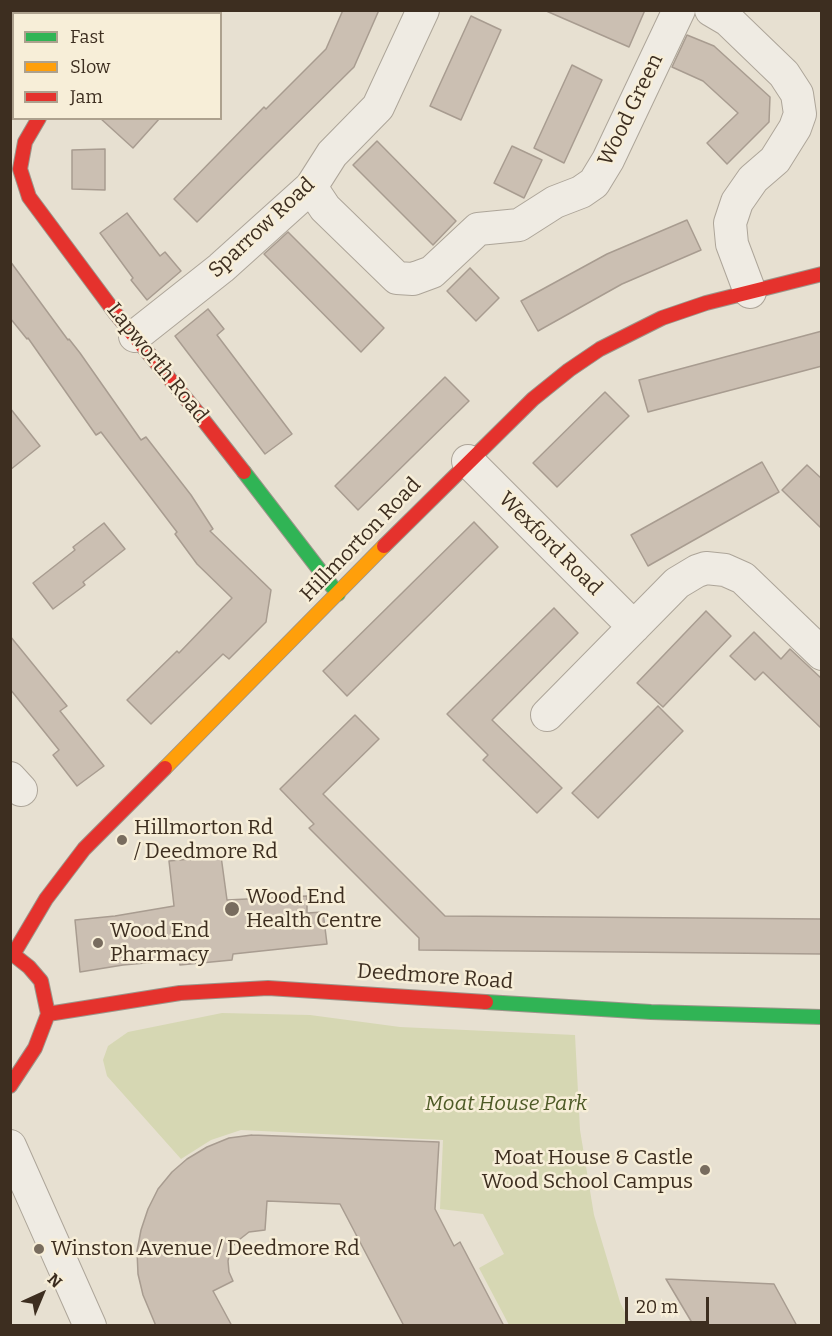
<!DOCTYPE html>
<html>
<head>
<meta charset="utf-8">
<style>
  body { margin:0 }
  #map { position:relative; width:832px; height:1336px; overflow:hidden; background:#e7e0d1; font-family:Bitter,serif }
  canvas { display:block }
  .frame { position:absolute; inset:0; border:12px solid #3d2e20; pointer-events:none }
  .legend { position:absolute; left:12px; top:12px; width:210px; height:108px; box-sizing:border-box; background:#f7eed8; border:2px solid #ada18e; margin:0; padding:8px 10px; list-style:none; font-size:18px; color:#3d2e20 }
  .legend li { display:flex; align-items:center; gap:12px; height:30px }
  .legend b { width:30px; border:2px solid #ada18e }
  .north { position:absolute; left:12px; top:1264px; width:60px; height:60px; -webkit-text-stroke:4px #f7eed8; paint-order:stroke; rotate:44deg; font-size:16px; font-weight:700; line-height:24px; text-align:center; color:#3d2e20 }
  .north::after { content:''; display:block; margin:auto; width:21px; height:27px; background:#3d2e20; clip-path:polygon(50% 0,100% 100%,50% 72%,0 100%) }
  .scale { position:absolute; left:625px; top:1297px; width:84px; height:27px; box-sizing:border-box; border:3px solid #3d2e20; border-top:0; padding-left:8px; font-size:18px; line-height:21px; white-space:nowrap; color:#3d2e20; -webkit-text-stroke:4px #f7eed8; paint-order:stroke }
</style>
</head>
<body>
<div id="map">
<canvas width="832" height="1336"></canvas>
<div class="frame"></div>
<ul class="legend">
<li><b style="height:8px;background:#30b455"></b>Fast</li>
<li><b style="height:8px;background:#ff9f0a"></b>Slow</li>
<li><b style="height:8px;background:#e5322d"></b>Jam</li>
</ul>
<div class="north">N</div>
<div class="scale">20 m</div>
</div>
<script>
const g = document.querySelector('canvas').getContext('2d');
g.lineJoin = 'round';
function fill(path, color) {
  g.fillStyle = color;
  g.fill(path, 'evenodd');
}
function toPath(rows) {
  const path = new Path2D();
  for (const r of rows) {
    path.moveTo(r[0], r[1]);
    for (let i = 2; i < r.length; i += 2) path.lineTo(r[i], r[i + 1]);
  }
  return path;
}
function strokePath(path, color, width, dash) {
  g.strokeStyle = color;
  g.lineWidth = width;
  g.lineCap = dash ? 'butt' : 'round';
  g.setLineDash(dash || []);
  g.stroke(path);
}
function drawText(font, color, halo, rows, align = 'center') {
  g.font = font + ' Bitter,serif';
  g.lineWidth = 5;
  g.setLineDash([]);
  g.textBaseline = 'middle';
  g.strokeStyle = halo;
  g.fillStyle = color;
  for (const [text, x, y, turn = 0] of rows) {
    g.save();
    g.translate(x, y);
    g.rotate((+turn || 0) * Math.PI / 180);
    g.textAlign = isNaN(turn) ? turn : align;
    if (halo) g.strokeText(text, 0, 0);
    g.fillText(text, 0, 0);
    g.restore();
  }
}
const green = toPath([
  [222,1013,310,1015,400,1027,575,1035,580,1130,594,1215,620,1302,631,1325,509,1325,479,1268,504,1254,483,1214,440,1209,443,1140,241,1130,211,1140,181,1159,107,1076,103,1060,108,1046,128,1032]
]);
const building = toPath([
  [343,10,379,10,354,67,197,222,174,199,264,107,266,109,326,49,343,10],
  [544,10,645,10,629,47,544,10],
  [471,16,501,30,461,120,430,106,471,16],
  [687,35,714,46,770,97,769,122,727,164,707,143,738,113,703,81,672,67,687,35],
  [572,65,602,80,564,163,534,148,572,65],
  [100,118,160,118,133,148,100,118],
  [377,141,456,221,433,245,353,165,377,141],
  [512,146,542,160,524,198,494,183,512,146],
  [105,149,105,190,72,189,72,150,105,149],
  [127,213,160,256,165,252,181,271,147,300,131,280,133,278,100,233,127,213],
  [687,220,701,250,622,284,538,331,521,301,607,254,687,220],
  [288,232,384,328,361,352,264,254,288,232],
  [10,261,68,340,69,339,80,353,141,440,146,437,191,495,213,529,210,531,271,590,266,622,229,659,223,654,151,724,127,700,177,651,179,653,232,598,197,564,175,534,177,532,101,432,96,435,28,338,27,339,10,318,10,261],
  [470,268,499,298,476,321,447,291,470,268],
  [208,309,224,329,217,335,292,434,265,454,175,336,208,309],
  [822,331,822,366,648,412,639,380,822,331],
  [445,377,469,401,358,510,335,486,445,377],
  [605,392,629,416,557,487,533,463,605,392],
  [10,408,40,446,10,470,10,408],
  [762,462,779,492,648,566,631,535,762,462],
  [807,465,822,479,822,529,782,490,807,465],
  [474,522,498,547,347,696,323,671,474,522],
  [104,523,125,549,83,582,85,585,53,609,33,583,75,550,73,547,104,523],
  [554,608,578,633,492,720,562,788,537,813,483,760,488,755,447,714,554,608],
  [706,611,731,636,663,707,637,683,706,611],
  [754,632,781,659,790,649,822,679,822,729,763,672,755,680,730,656,754,632],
  [10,636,67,706,60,711,104,766,77,786,53,755,59,750,10,689,10,636],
  [658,706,683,731,598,818,572,793,658,706],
  [355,715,379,739,323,794,445,916,822,919,822,954,419,950,419,938,309,828,314,824,280,789,355,715],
  [221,856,227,900,307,896,307,913,323,912,327,944,233,954,232,960,180,965,179,960,123,965,80,972,75,920,115,916,174,906,169,861,221,856],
  [252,1135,439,1142,435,1209,454,1246,460,1242,504,1326,404,1326,340,1204,267,1201,265,1230,249,1232,235,1243,230,1251,228,1261,229,1272,233,1281,213,1291,232,1326,156,1326,143,1295,138,1274,137,1251,141,1230,148,1209,158,1189,172,1172,187,1159,207,1147,229,1138,252,1135],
  [666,1279,774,1284,797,1326,694,1326,666,1279]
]);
const street = toPath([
  [711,10,728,20,784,74,797,94,800,114,795,128,775,160,753,179,737,202,730,223,732,244,750,292],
  [141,14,144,10],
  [311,187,325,208,397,278,413,279,432,272,478,229,519,225,555,202,581,192,594,183,608,160,679,10],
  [135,336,221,268,311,187,332,154,378,107,423,10],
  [468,461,634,627],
  [547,715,677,583,697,571,706,568,725,570,743,578,822,654],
  [10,778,21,790],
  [10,1146,90,1326]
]);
const fast = toPath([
  [244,472,338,594],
  [486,1002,651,1012,822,1017]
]);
const slow = toPath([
  [165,768,384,546]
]);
const jam = toPath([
  [39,118,25,142,20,169,29,197,116,314,197,412,244,472],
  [384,546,533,399,569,370,600,349,662,318,706,303,822,274],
  [10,952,29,967,41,981,48,1014,35,1048,10,1086],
  [14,953,46,899,84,849,165,768],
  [48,1014,180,993,268,988,486,1002]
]);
const markers = [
  [122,840,6,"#786c5e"],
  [232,909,8,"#786c5e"],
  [98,943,6,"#786c5e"],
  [705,1170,6,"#786c5e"],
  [39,1249,6,"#786c5e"]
];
const streetNames = [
  ["Wood Green",631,110,-64],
  ["Sparrow Road",262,228,-43],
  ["Lapworth Road",157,363,51],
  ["Hillmorton Road",361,540,-46],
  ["Wexford Road",550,544,45],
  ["Deedmore Road",435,977,4]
];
const poiNames = [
  ["Hillmorton Rd",134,828],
  ["/ Deedmore Rd",134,852],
  ["Wood End",246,897],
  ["Health Centre",246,921],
  ["Wood End",110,931],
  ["Pharmacy",110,955],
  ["Moat House & Castle",693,1158,"right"],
  ["Wood School Campus",693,1182,"right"],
  ["Winston Avenue / Deedmore Rd",51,1249]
];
const parkNames = [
  ["Moat House Park",506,1104]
];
fill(green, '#d6d7b3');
fill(building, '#cbbfb2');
strokePath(building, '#a89c90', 1.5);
strokePath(street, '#ada599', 34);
strokePath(fast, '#9c958a', 16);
strokePath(slow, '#9c958a', 16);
strokePath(jam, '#9c958a', 16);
strokePath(street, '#efebe3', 32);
strokePath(fast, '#30b455', 14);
strokePath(slow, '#ff9f0a', 14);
strokePath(jam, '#e5322d', 14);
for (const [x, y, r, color] of markers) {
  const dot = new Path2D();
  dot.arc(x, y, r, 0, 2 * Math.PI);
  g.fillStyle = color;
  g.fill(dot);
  strokePath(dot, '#f7eed8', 2);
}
drawText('21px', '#3d2e20', '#f7eed8', streetNames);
drawText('21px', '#3d2e20', '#f7eed8', poiNames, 'left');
drawText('italic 21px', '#4d5a26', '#f7eed8', parkNames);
</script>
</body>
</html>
